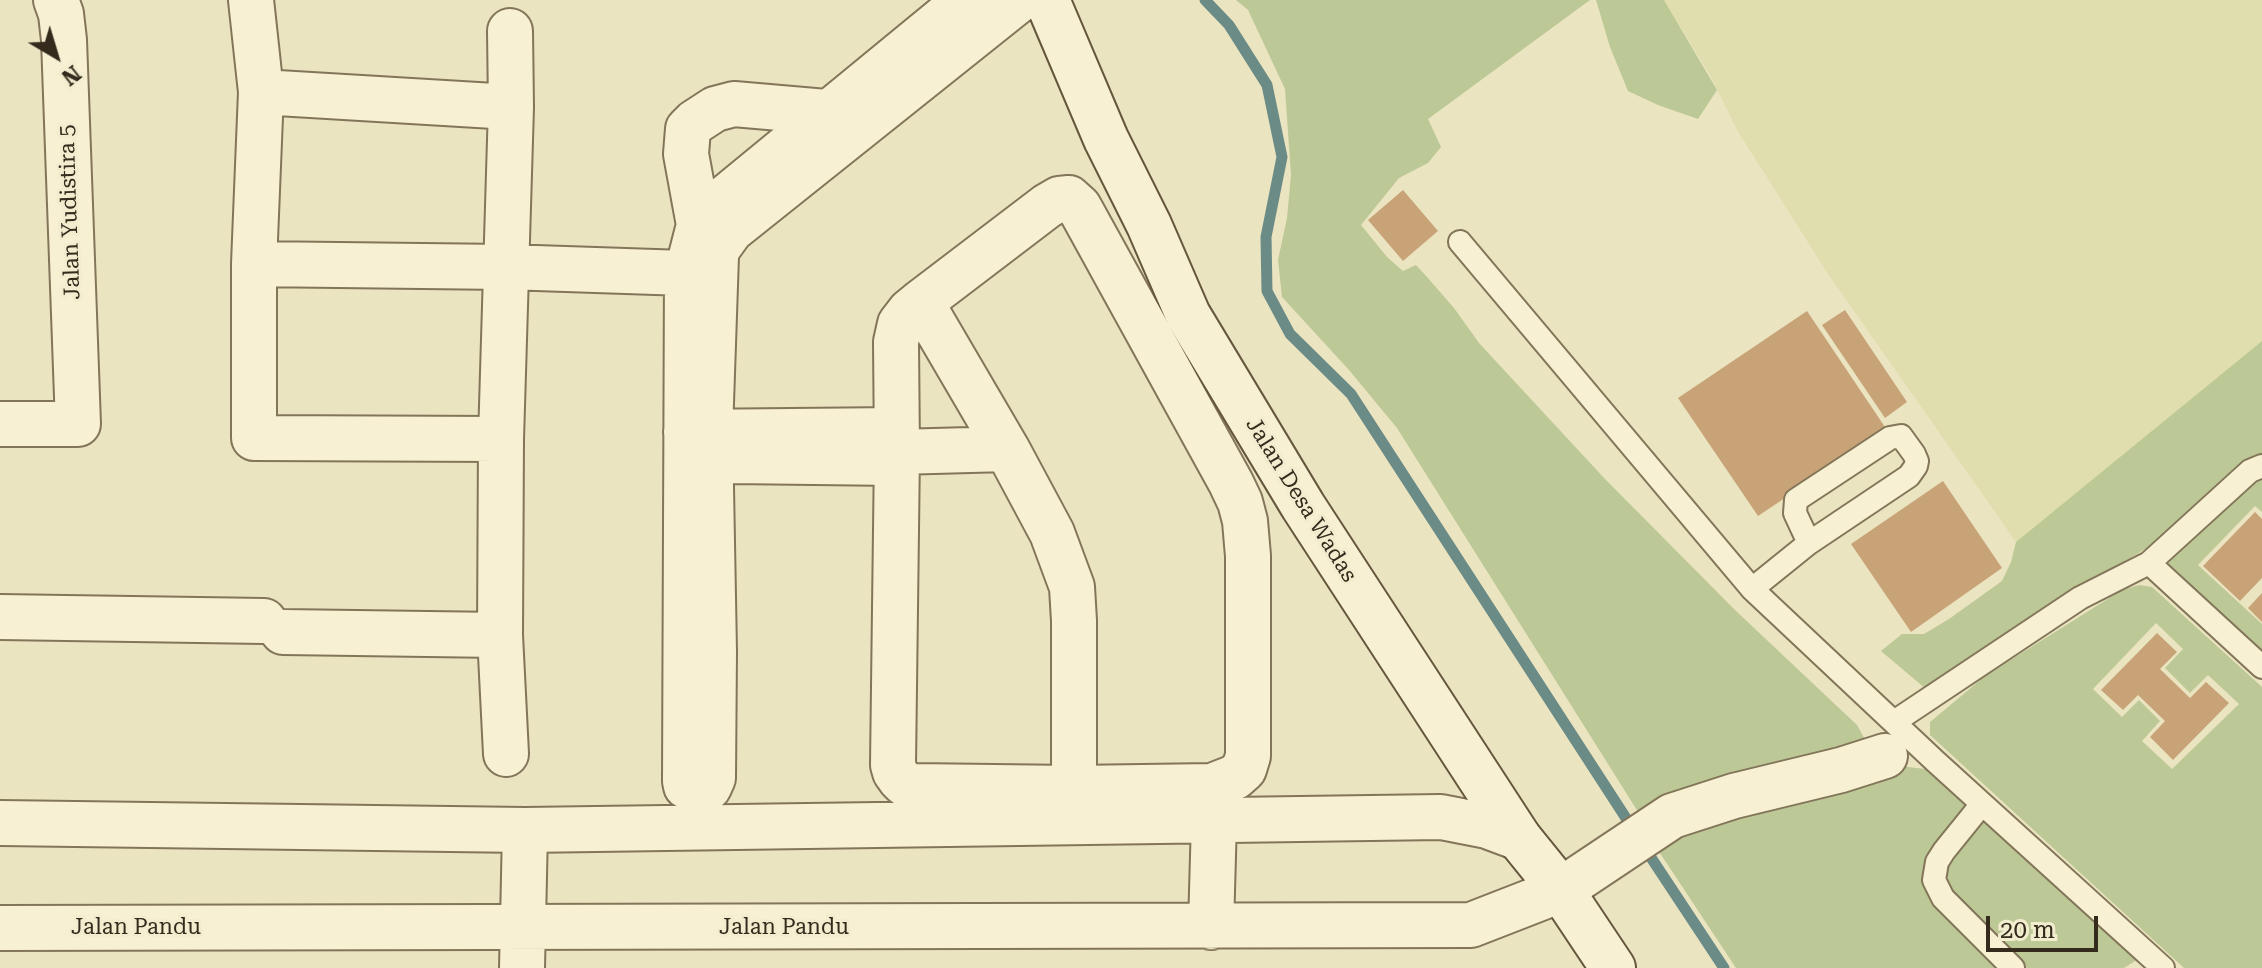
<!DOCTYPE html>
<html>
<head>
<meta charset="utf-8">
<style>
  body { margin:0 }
  #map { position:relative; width:2262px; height:968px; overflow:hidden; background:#ebe4c0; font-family:"Roboto Serif",serif }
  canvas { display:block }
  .north { position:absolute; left:16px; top:16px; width:80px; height:80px; -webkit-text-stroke:6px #f3edcf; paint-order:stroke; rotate:142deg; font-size:22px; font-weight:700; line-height:32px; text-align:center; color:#342b1d }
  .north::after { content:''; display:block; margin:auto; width:28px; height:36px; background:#342b1d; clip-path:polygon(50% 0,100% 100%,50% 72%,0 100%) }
  .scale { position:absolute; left:1986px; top:916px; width:112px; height:36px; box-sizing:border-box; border:4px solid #342b1d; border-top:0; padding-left:10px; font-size:24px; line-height:28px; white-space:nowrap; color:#342b1d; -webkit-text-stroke:6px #f3edcf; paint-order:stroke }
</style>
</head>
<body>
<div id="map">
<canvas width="2262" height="968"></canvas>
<div class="north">N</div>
<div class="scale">20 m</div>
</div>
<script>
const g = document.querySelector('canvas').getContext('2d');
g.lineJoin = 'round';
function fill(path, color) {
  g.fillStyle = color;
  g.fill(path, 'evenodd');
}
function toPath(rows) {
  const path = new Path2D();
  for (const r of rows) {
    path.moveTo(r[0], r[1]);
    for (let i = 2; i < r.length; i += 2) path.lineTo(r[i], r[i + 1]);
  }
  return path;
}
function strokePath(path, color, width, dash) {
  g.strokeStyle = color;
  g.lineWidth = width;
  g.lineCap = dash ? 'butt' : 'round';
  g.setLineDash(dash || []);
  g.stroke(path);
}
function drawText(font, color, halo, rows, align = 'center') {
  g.font = font + ' "Roboto Serif",serif';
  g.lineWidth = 6;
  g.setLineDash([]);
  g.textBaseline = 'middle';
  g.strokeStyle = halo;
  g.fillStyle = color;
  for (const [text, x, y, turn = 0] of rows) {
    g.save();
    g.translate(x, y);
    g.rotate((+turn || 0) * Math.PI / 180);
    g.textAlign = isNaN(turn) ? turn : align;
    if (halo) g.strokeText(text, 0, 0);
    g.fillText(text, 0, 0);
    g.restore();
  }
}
const farmland = toPath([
  [1664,0,2262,0,2262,341,2016,542,1828,274,1737,130,1710,75]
]);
const green = toPath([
  [1236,0,1590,0,1428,119,1441,147,1428,163,1399,178,1361,225,1387,257,1403,271,1416,265,1427,277,1454,308,1479,343,1605,479,1735,610,1857,725,1867,743,1640,815,1397,428,1349,370,1282,297,1278,260,1287,218,1291,175,1285,89,1248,10],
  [1596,0,1664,0,1717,90,1698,119,1658,105,1628,91,1610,47],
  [2262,341,2262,456,2160,540,2079,589,1926,689,1881,651,1902,634,1924,634,1949,619,2002,581,2011,562,2016,542],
  [2262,473,2262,512,2255,506,2198,565,2262,624,2262,660,2156,563],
  [2139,585,2152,587,2262,687,2262,968,2184,968,1930,735,1930,722,1985,676,2122,590],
  [2156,623,2183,649,2165,668,2190,693,2208,675,2239,704,2172,769,2142,741,2160,721,2139,700,2122,717,2093,689],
  [1899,766,1934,770,1968,804,1927,872,2000,968,1736,968,1652,841],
  [1982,809,2140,958,2124,968,2022,968,1947,895,1939,865]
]);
const stream = toPath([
  [1205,0,1229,25,1267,85,1282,157,1266,237,1267,291,1290,334,1351,394,1635,832],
  [1644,847,1724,968]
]);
const building = toPath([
  [1403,190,1438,231,1403,261,1368,220],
  [1845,310,1907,402,1885,418,1822,325],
  [1807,311,1887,430,1758,516,1678,398],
  [1943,481,2002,568,1911,632,1851,544],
  [2255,512,2262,519,2262,578,2240,601,2203,566],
  [2262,593,2262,622,2248,608],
  [2157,633,2177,652,2160,669,2190,698,2206,682,2229,703,2173,760,2150,737,2165,721,2138,695,2123,710,2101,690]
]);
const service = toPath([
  [1460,242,1752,589,1935,761,2163,968],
  [2149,563,2250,471,2262,466],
  [1752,589,1809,543,1909,476,1916,466,1917,461,1914,454,1901,436,1890,438,1796,500,1795,513,1809,543],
  [1894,722,2080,598,2149,563,2262,667],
  [1982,804,1944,851,1937,862,1934,880,1943,898,2013,968]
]);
const minor = toPath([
  [251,0,261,92,254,264,254,438,501,439],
  [966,0,714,207,699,225,687,272,685,781,686,786,692,789,709,787,713,778,714,652,710,432,716,256,718,248,731,230,1019,0],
  [261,92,511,107],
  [1069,198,1079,207,1231,483,1240,502,1245,521,1248,556,1248,756,1244,769,1235,777,1212,786,1074,788,913,786,905,784,900,779,895,772,893,765,897,452,896,342,900,324,910,311,921,302,1047,206,1059,199,1069,198],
  [716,238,699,225,686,154,688,129,695,122,715,109,734,104,826,112,828,131],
  [254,264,506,267,715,274],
  [921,302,1007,449,1052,533,1072,587,1074,621,1074,788],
  [0,424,78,424,64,40,61,14,56,0],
  [686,432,897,430],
  [897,452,1007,449],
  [731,461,897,463],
  [0,617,264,621],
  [283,632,500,635],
  [506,754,500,635,501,439,511,107,510,31],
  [0,823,525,830,1441,817,1487,826,1519,838],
  [1211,927,1214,820],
  [0,928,1471,925,1561,890,1672,816,1734,796,1841,770,1885,756],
  [522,968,525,830]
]);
const secondary = toPath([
  [1047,0,1106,139,1149,225,1188,315,1303,506,1519,838,1561,890,1613,968]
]);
const streetNames = [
  ["Jalan Yudistira 5",70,212,-92],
  ["Jalan Desa Wadas",1301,500,58],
  ["Jalan Pandu",136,928],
  ["Jalan Pandu",784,928]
];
fill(farmland, '#e0deae');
fill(green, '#bcc895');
strokePath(stream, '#6b8b87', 11);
fill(building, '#c8a378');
strokePath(service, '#837559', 26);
strokePath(minor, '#837559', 48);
strokePath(secondary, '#65563d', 48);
strokePath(service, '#f7f0d3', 22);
strokePath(minor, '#f7f0d3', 44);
strokePath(secondary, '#f7f0d3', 44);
drawText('22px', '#342b1d', '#f3edcf', streetNames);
</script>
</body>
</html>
